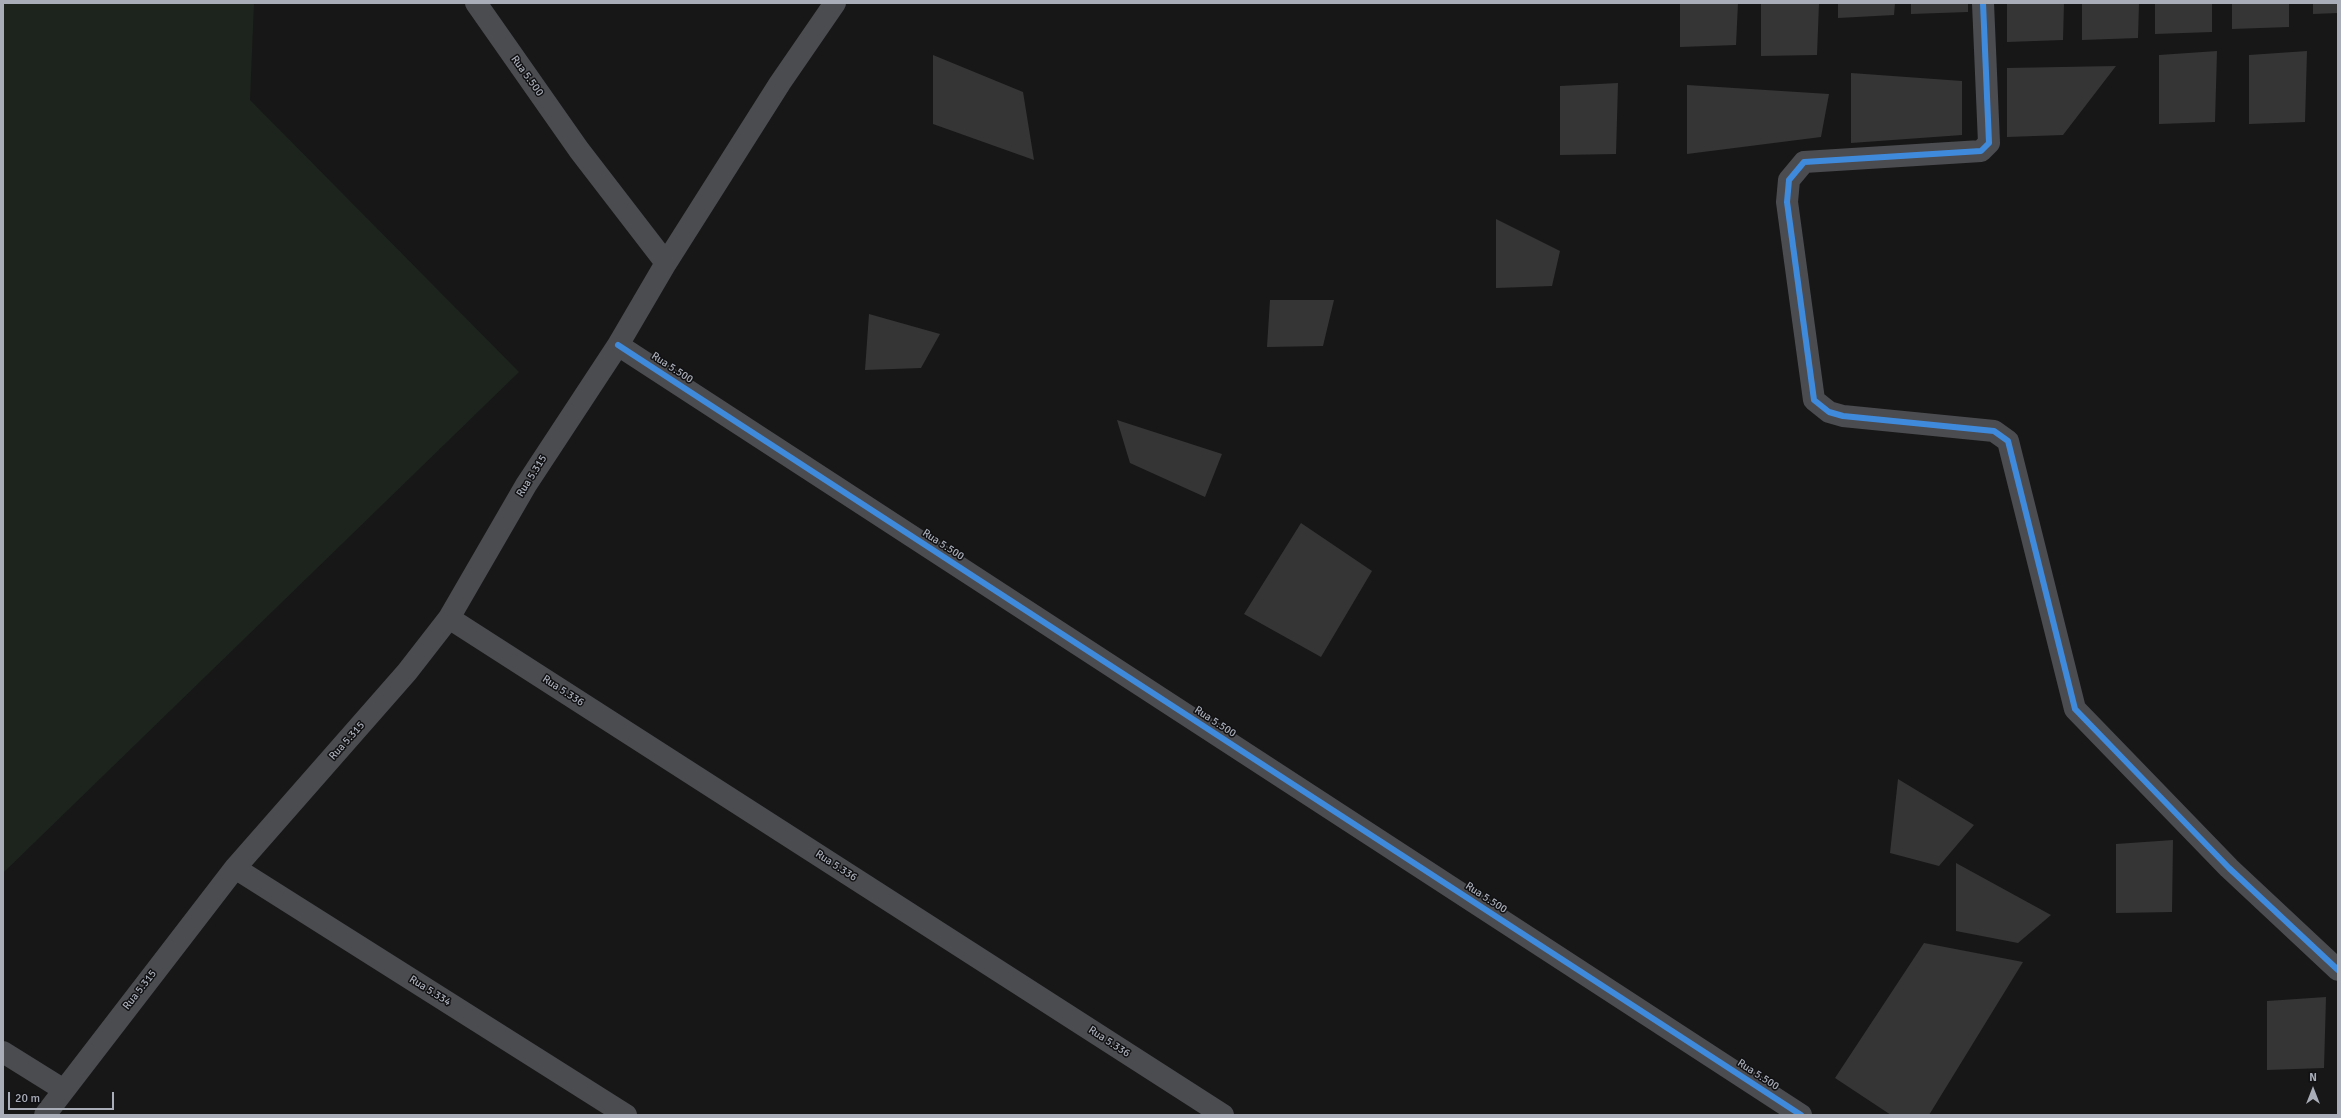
<!DOCTYPE html>
<html>
<head>
<meta charset="utf-8">
<style>
  body { margin:0 }
  #map { position:relative; width:2341px; height:1118px; overflow:hidden; background:#171717; font-family:Signika,sans-serif }
  canvas { display:block }
  .frame { position:absolute; inset:0; border:4px solid #a8adb8; pointer-events:none }
  .north { position:absolute; left:2293px; top:1070px; width:40px; height:40px; -webkit-text-stroke:3px #111113; paint-order:stroke; rotate:0deg; font-size:11px; font-weight:700; line-height:16px; text-align:center; color:#a8adb8 }
  .north::after { content:''; display:block; margin:auto; width:14px; height:18px; background:#a8adb8; clip-path:polygon(50% 0,100% 100%,50% 72%,0 100%) }
  .scale { position:absolute; left:8px; top:1092px; width:106px; height:18px; box-sizing:border-box; border:2px solid #a8adb8; border-top:0; padding-left:5px; font-size:12px; line-height:14px; white-space:nowrap; color:#a8adb8; -webkit-text-stroke:3px #111113; paint-order:stroke }
</style>
</head>
<body>
<div id="map">
<canvas width="2341" height="1118"></canvas>
<div class="frame"></div>
<div class="north">N</div>
<div class="scale">20 m</div>
</div>
<script>
const g = document.querySelector('canvas').getContext('2d');
g.lineJoin = 'round';
function fill(path, color) {
  g.fillStyle = color;
  g.fill(path, 'evenodd');
}
function toPath(rows) {
  const path = new Path2D();
  for (const r of rows) {
    path.moveTo(r[0], r[1]);
    for (let i = 2; i < r.length; i += 2) path.lineTo(r[i], r[i + 1]);
  }
  return path;
}
function strokePath(path, color, width, dash) {
  g.strokeStyle = color;
  g.lineWidth = width;
  g.lineCap = dash ? 'butt' : 'round';
  g.setLineDash(dash || []);
  g.stroke(path);
}
function drawText(font, color, halo, rows, align = 'center') {
  g.font = font + ' Signika,sans-serif';
  g.lineWidth = 3;
  g.setLineDash([]);
  g.textBaseline = 'middle';
  g.strokeStyle = halo;
  g.fillStyle = color;
  for (const [text, x, y, turn = 0] of rows) {
    g.save();
    g.translate(x, y);
    g.rotate((+turn || 0) * Math.PI / 180);
    g.textAlign = isNaN(turn) ? turn : align;
    if (halo) g.strokeText(text, 0, 0);
    g.fillText(text, 0, 0);
    g.restore();
  }
}
const green = toPath([
  [3,3,254,3,250,100,519,372,3,873]
]);
const building = toPath([
  [1680,3,1738,3,1736,45,1680,47],
  [1761,3,1819,3,1817,55,1761,56],
  [1838,3,1895,3,1894,15,1838,18],
  [1911,3,1968,3,1968,12,1911,14],
  [2007,3,2064,3,2063,40,2007,42],
  [2082,3,2139,3,2138,38,2082,40],
  [2155,3,2212,3,2212,32,2155,34],
  [2232,3,2289,3,2289,27,2232,29],
  [2313,3,2338,3,2338,13,2313,14],
  [2217,51,2215,122,2159,124,2159,55],
  [2307,51,2305,122,2249,124,2249,55],
  [933,55,1023,92,1034,160,933,124],
  [2116,66,2063,135,2007,137,2007,68],
  [1851,73,1962,81,1962,135,1851,143],
  [1618,83,1616,154,1560,155,1560,86],
  [1687,85,1829,94,1821,137,1687,154],
  [1496,219,1560,251,1552,286,1496,288],
  [1270,300,1334,300,1323,346,1267,347],
  [869,314,940,334,921,368,865,370],
  [1117,420,1222,454,1205,497,1130,463],
  [1301,523,1372,571,1321,657,1244,614],
  [1898,779,1974,825,1939,866,1890,853],
  [2173,840,2172,912,2116,913,2116,844],
  [1956,863,2051,915,2018,943,1956,931],
  [1924,943,2023,962,1929,1115,1891,1115,1835,1078],
  [2326,997,2324,1068,2267,1070,2267,1001]
]);
const minor = toPath([
  [476,3,579,150,666,263],
  [1983,3,1989,143,1981,151,1804,162,1789,180,1787,202,1814,400,1829,412,1843,416,1994,431,2008,441,2075,709,2229,868,2338,970],
  [618,345,1801,1115],
  [449,618,1223,1115],
  [235,868,626,1115],
  [3,1052,64,1090],
  [45,1115,235,868,407,672,449,618,526,485,618,345,666,263,780,83,835,3]
]);
const cycleway = toPath([
  [1983,3,1989,143,1981,151,1804,162,1789,180,1787,202,1814,400,1829,412,1843,416,1994,431,2008,441,2075,709,2229,868,2338,970],
  [618,345,1801,1115]
]);
const streetNames = [
  ["Rua 5.500",527,76,54],
  ["Rua 5.500",672,368,33],
  ["Rua 5.315",532,476,-58],
  ["Rua 5.500",943,545,33],
  ["Rua 5.336",563,691,33],
  ["Rua 5.500",1215,722,33],
  ["Rua 5.315",347,741,-48],
  ["Rua 5.336",836,866,33],
  ["Rua 5.500",1486,898,33],
  ["Rua 5.315",140,990,-52],
  ["Rua 5.334",430,991,32],
  ["Rua 5.336",1109,1042,33],
  ["Rua 5.500",1758,1075,33]
];
fill(green, '#1d241e');
fill(building, '#353536');
strokePath(minor, '#4b4c50', 22);
strokePath(cycleway, '#408adc', 6);
drawText('11px', '#a8adb8', '#111113', streetNames);
</script>
</body>
</html>
